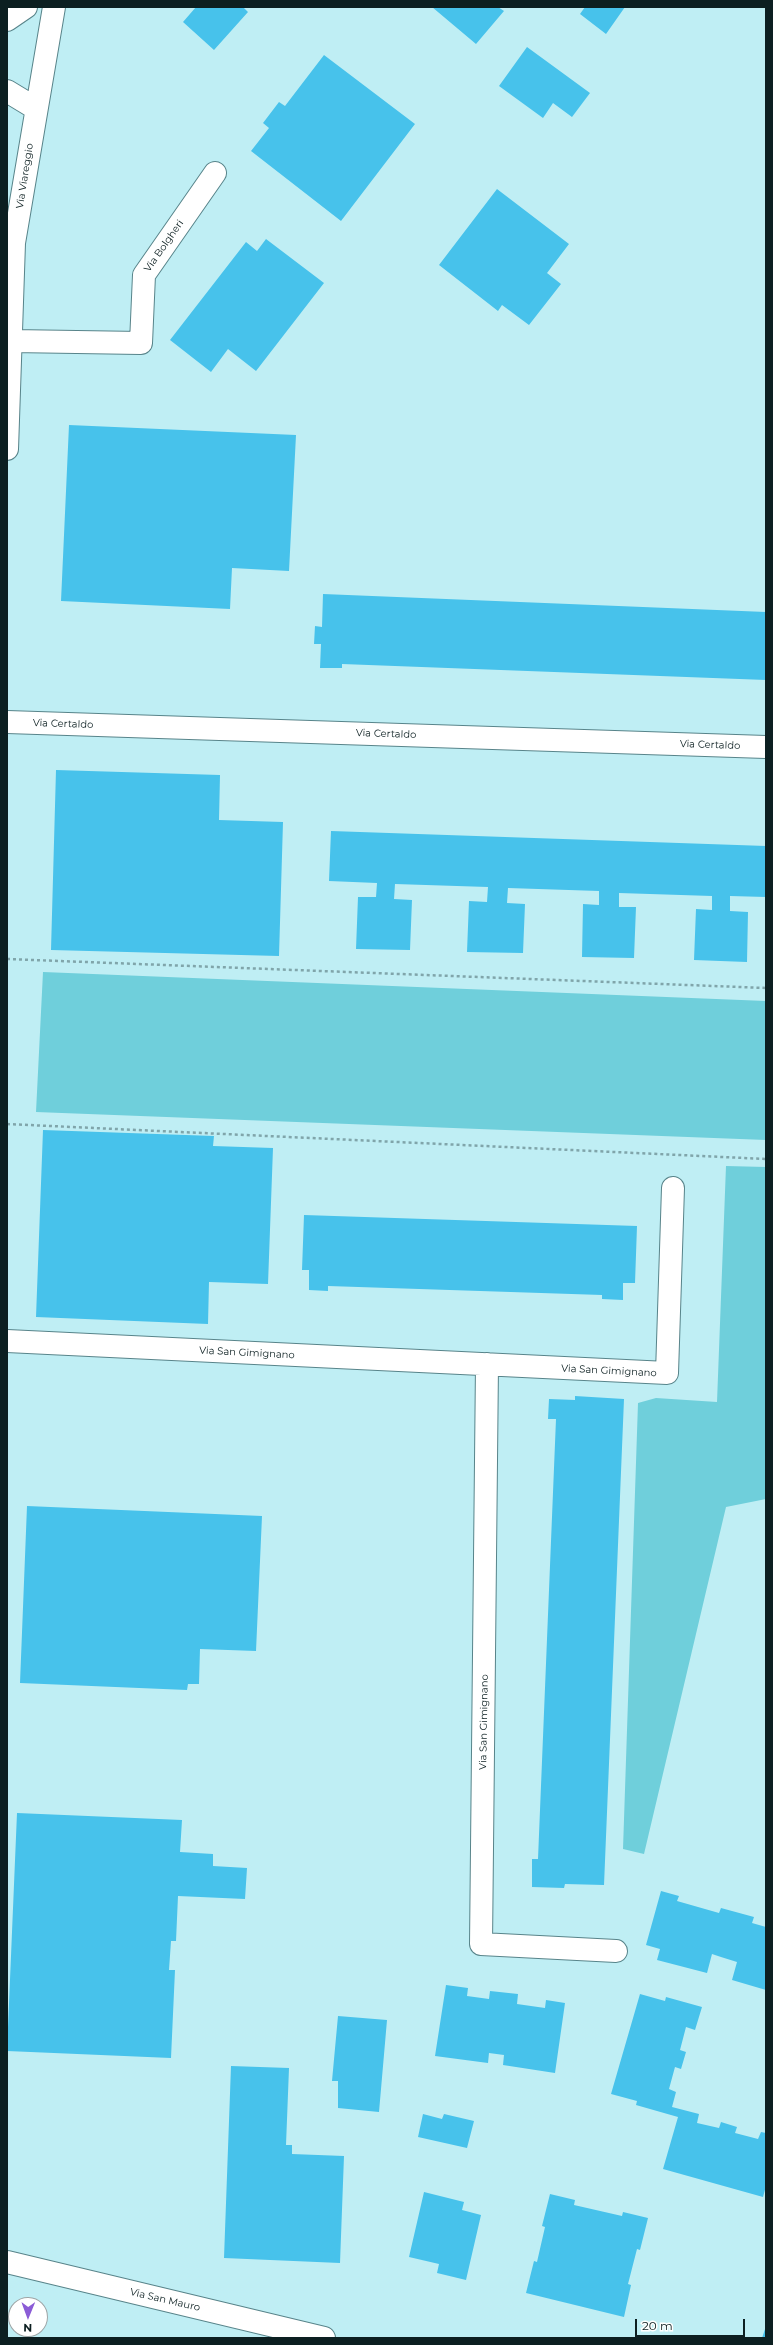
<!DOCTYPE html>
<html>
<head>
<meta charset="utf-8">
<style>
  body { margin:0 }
  #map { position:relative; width:773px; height:2345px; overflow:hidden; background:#bfeef4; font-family:Montserrat,sans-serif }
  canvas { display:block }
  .frame { position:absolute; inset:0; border:8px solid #0c1f21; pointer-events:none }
  .north { position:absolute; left:8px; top:2297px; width:40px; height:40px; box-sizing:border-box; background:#fff; border:1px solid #9ea5a6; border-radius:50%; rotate:181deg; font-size:11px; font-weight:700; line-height:16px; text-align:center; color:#0c1f21 }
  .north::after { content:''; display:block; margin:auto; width:14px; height:18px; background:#8b5cd6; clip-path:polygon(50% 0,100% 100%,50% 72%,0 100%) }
  .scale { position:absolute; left:635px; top:2319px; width:110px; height:18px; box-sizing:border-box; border:2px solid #0c1f21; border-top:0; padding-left:5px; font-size:12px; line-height:14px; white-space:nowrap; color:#0c1f21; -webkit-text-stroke:3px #fff; paint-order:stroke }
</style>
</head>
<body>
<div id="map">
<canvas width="773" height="2345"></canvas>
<div class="frame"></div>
<div class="north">N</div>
<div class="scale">20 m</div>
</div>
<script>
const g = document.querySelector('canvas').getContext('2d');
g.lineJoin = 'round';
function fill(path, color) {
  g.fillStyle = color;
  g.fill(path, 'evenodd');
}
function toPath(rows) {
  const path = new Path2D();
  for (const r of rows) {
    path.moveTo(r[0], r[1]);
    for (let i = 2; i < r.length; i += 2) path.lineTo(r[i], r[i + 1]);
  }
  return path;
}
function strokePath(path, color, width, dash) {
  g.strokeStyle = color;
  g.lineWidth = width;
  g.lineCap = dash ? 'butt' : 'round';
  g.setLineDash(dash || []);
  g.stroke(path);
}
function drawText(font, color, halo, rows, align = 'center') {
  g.font = font + ' Montserrat,sans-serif';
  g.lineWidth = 3.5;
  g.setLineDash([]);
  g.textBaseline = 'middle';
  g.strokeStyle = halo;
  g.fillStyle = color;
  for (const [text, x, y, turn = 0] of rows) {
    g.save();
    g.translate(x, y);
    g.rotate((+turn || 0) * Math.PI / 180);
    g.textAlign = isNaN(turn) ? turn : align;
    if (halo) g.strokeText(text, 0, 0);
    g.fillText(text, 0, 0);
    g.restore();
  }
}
const green = toPath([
  [43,972,766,1001,766,1140,36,1112],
  [726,1166,766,1167,766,1499,726,1507,644,1854,623,1849,638,1403,656,1398,717,1402]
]);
const building = toPath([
  [196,7,243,7,248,12,214,50,183,22],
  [432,7,498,7,504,11,476,44],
  [585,7,625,7,606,34,580,14],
  [527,47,590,93,572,117,553,103,543,118,499,86],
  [324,55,415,124,341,221,251,151,269,128,263,123,279,102,285,106],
  [497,189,569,244,547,273,561,284,529,325,502,305,498,311,439,265],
  [266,239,324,283,256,371,228,349,211,372,170,340,246,242,257,251],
  [69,425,296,435,289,571,232,568,230,609,61,601],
  [323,594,766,612,766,680,342,664,342,668,320,668,321,644,314,644,315,626,322,627],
  [56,770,220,775,219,820,283,822,279,956,51,950],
  [331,831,766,846,766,897,730,896,730,911,748,912,747,962,694,960,696,909,712,910,712,896,619,893,619,907,636,907,634,958,582,957,583,904,599,905,599,891,508,888,507,903,525,904,523,953,467,952,469,901,487,902,488,887,395,884,394,899,412,900,410,950,356,949,358,897,376,897,377,883,329,881],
  [43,1130,214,1136,213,1146,273,1148,268,1284,209,1282,208,1324,36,1317],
  [304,1215,637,1226,635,1283,623,1283,623,1300,602,1299,602,1295,328,1286,328,1291,309,1290,309,1270,302,1270],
  [575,1396,624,1399,604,1885,565,1884,564,1888,532,1887,532,1859,538,1859,556,1419,548,1419,549,1399,575,1400],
  [27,1506,262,1516,256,1651,200,1649,199,1684,188,1684,187,1690,20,1683],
  [17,1813,182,1820,180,1852,213,1854,213,1866,247,1868,245,1899,178,1896,176,1941,171,1941,169,1970,175,1970,171,2058,7,2051],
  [661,1891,679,1896,677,1901,719,1913,721,1908,754,1917,752,1923,766,1927,766,1990,732,1980,737,1962,721,1957,712,1954,707,1973,657,1960,660,1949,646,1945],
  [446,1985,468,1988,467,1996,489,1999,490,1991,518,1994,517,2004,545,2008,546,2000,565,2003,555,2073,503,2065,504,2055,489,2053,488,2063,435,2056],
  [640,1994,665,2001,666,1997,702,2007,695,2030,686,2027,680,2050,686,2052,681,2069,675,2067,669,2089,676,2092,672,2107,699,2114,697,2123,719,2128,721,2122,737,2127,735,2133,758,2139,761,2132,766,2133,766,2186,763,2197,663,2169,678,2117,636,2105,637,2101,611,2094],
  [338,2016,387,2020,379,2112,338,2108,338,2081,332,2081],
  [231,2066,289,2068,286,2145,292,2145,292,2154,344,2156,340,2263,224,2258],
  [423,2114,442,2119,444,2114,474,2121,467,2148,418,2137],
  [424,2192,464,2202,462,2210,481,2215,466,2280,437,2273,439,2264,409,2257],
  [550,2194,575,2200,574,2205,622,2216,623,2212,648,2218,640,2250,637,2249,628,2284,631,2285,624,2317,526,2293,534,2261,537,2262,545,2227,542,2226],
  [766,2326,766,2338,762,2338]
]);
const path = toPath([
  [7,959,766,988],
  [7,1124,766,1159]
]);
const street = toPath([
  [7,91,35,108],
  [12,341,141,343,144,275,215,173],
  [7,449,14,243,54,7],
  [7,722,766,747],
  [7,1341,667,1373,673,1188],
  [487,1364,481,1944,616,1951]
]);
const secondary = toPath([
  [7,20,26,7],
  [7,2262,324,2338]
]);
const streetNames = [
  ["Via Viareggio",25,176,-81],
  ["Via Bolgheri",164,246,-55],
  ["Via Certaldo",63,724,2],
  ["Via Certaldo",386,734,2],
  ["Via Certaldo",710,745,2],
  ["Via San Gimignano",247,1353,3],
  ["Via San Gimignano",609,1371,3],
  ["Via San Gimignano",484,1722,-89],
  ["Via San Mauro",165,2300,13]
];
fill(green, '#6fcfdb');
fill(building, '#47c2eb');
strokePath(street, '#58848a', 24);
strokePath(secondary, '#58848a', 24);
strokePath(path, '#80a5aa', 2.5, [3, 3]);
strokePath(street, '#fff', 22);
strokePath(secondary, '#fff', 22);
drawText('10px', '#0c1f21', '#fff', streetNames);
</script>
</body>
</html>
